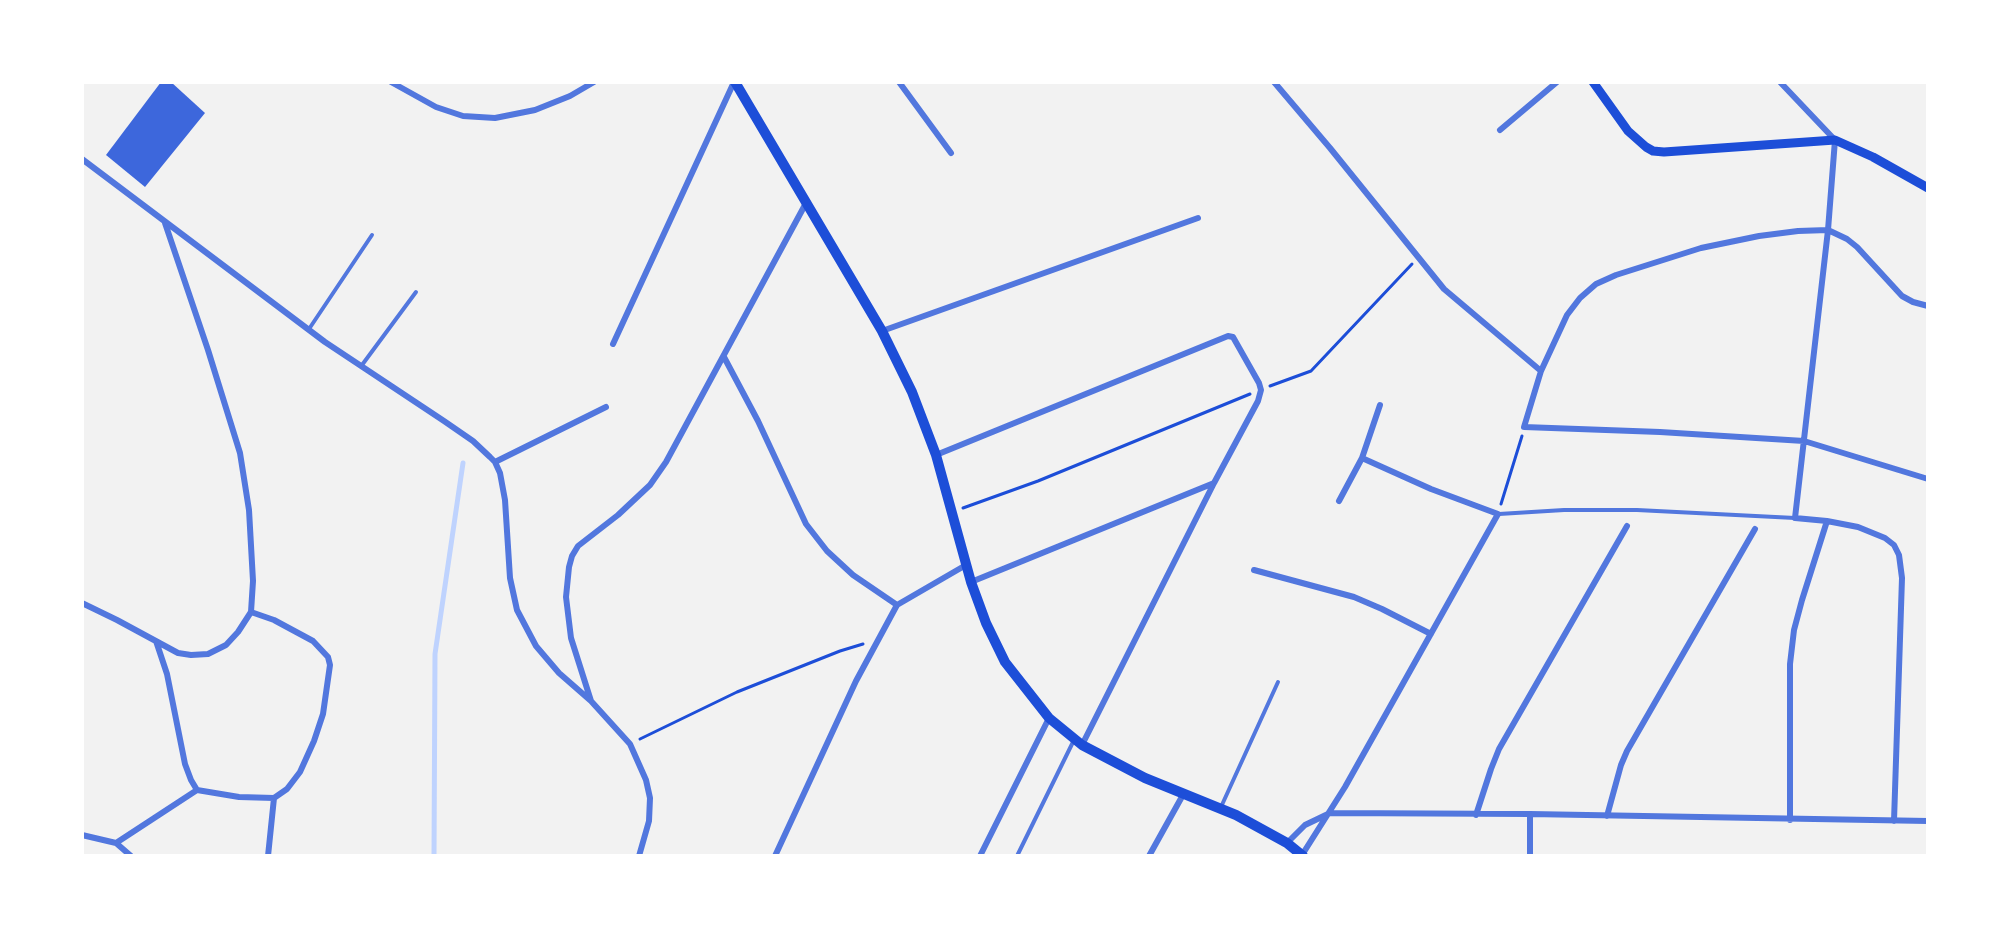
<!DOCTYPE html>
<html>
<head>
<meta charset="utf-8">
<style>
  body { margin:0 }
  #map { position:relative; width:2010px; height:938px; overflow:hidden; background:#f2f2f2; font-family:Commissioner,sans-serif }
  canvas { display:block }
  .frame { position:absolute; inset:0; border:84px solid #fff; pointer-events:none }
</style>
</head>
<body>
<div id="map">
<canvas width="2010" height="938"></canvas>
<div class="frame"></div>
</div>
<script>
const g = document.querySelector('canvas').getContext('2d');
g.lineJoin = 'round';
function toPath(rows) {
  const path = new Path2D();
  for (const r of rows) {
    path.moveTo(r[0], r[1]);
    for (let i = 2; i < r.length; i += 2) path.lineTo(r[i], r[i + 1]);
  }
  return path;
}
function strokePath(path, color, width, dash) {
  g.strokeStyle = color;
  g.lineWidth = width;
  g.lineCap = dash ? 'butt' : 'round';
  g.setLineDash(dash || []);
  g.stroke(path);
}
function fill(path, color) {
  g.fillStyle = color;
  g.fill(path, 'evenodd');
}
const stream = toPath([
  [434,856,435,654,463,463]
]);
const building = toPath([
  [161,82,171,82,205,113,145,187,106,155]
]);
const path = toPath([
  [1270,386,1311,371,1412,264],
  [1501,504,1522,436],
  [963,508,1038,481,1250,394],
  [640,739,737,692,840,651,863,644]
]);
const service = toPath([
  [309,329,372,235],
  [362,365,416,292],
  [1499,514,1564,510,1637,510,1795,518],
  [1221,807,1278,682],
  [1017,856,1074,740]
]);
const minor = toPath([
  [391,82,436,107,463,116,495,118,535,110,570,96,594,82],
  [899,82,951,153],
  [1274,82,1330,148,1444,289,1541,371],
  [1780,82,1835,140,1828,230,1795,518,1827,521,1858,527,1885,538,1894,545,1899,555,1902,578,1894,821],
  [1500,130,1557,82],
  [82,159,325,342,444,421,473,441,490,457,495,462,500,473,505,500,510,578,517,610,536,646,559,673,591,701],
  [1928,306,1913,302,1902,296,1857,247,1847,239,1828,230,1798,231,1759,236,1701,248,1616,275,1596,284,1580,298,1567,315,1541,371,1524,427,1660,432,1804,441,1928,479],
  [882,331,1198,218],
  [613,344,734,82],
  [724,357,758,421,806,524,827,551,853,575,897,605],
  [936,455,1228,336,1233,337,1259,383,1261,390,1258,401,1214,483,1082,745],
  [495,462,606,407],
  [1339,501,1362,458,1380,405],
  [1254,570,1354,597,1382,609,1431,634],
  [971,582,1214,483],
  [82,603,117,620,178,653,191,655,208,654,226,645,238,632,251,612,253,581,249,510,240,453,208,350,165,223],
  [251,612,274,620,313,641,328,657,330,665,323,714,314,741,300,772,287,789,274,798,268,856],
  [156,641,167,674,185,764,191,780,197,790],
  [1476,815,1491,769,1499,749,1627,526],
  [1607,816,1621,765,1627,751,1755,529],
  [1790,820,1790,664,1794,630,1802,600,1827,521],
  [82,835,116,843,131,856],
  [116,843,197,790,239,797,274,798],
  [1287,843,1305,825,1330,813,1530,814,1928,821],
  [1302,855,1345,787,1498,514,1431,489,1362,458],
  [639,856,649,821,650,798,646,780,630,744,591,701,571,638,566,597,569,567,572,556,578,546,618,515,650,485,666,462,806,203],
  [775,856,856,681,897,605,966,565],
  [980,856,1049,718],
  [1149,856,1184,793],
  [1530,856,1530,814]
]);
const secondary = toPath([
  [1593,82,1628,131,1646,147,1653,151,1664,152,1835,140,1873,157,1928,188]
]);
const primary = toPath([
  [735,82,882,331,912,392,936,455,971,582,986,623,1005,662,1049,718,1082,745,1145,778,1236,815,1287,843,1303,856]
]);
strokePath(stream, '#bfd3fe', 5);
fill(building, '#3d67dc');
strokePath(path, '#1d4ed8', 3);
strokePath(service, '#5277de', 4);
strokePath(minor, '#5277de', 6);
strokePath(secondary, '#1d4ed8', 9);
strokePath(primary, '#1d4ed8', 10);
</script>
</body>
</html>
